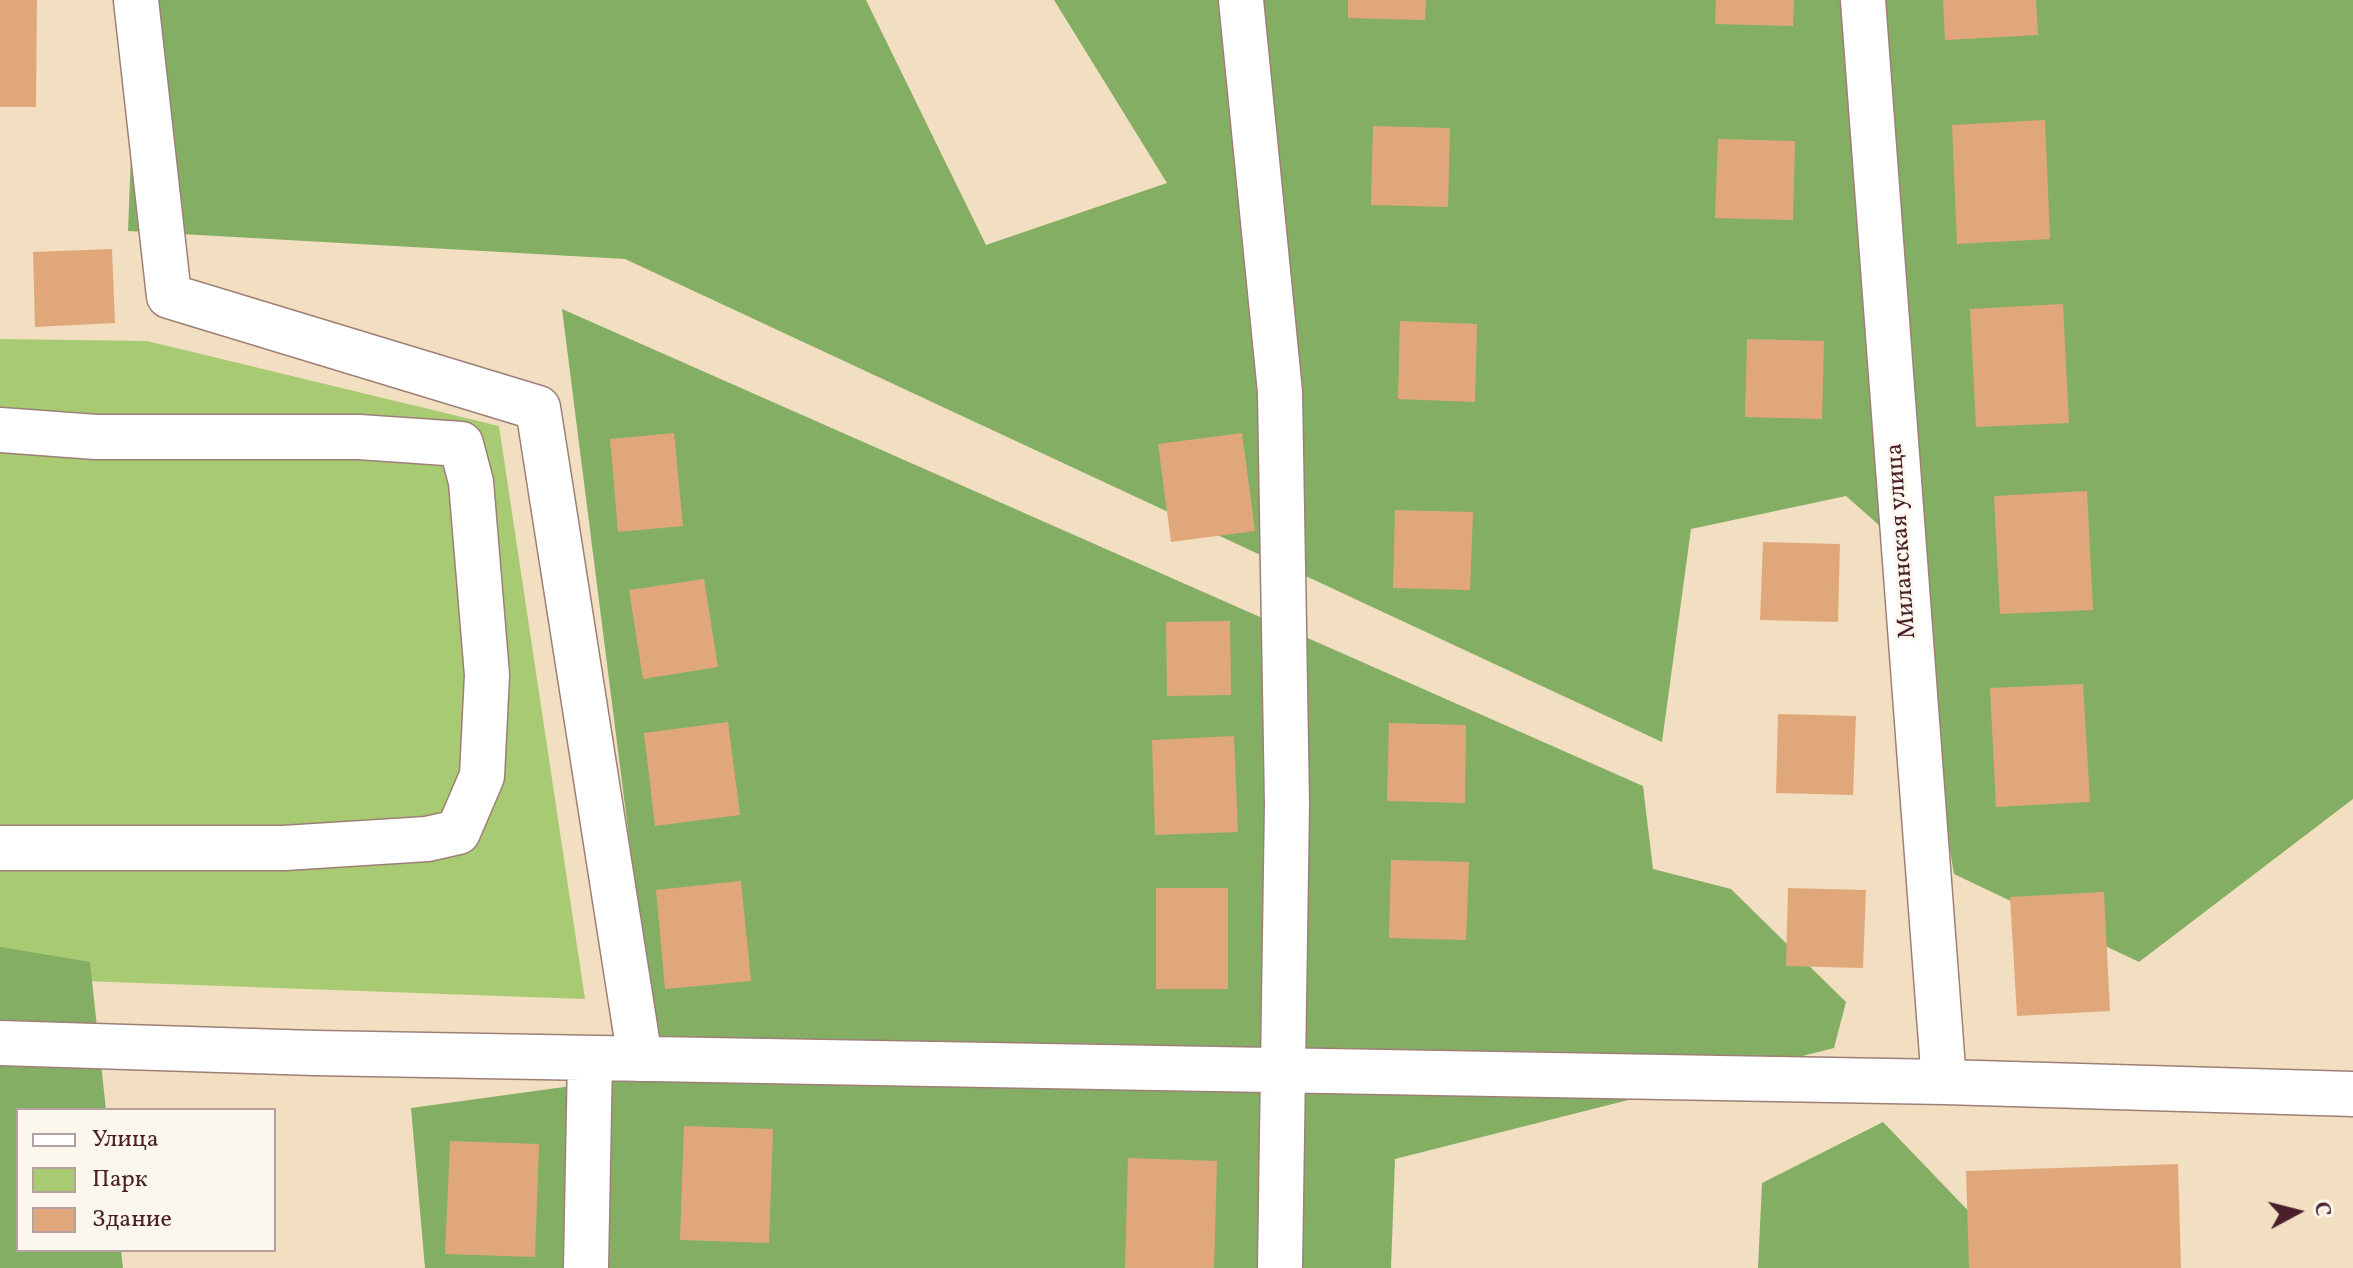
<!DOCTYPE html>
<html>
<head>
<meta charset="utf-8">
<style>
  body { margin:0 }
  #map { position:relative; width:2353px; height:1268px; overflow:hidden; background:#f2dfc1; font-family:Vollkorn,serif }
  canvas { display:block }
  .legend { position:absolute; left:16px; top:1108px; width:260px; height:144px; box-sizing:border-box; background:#fbf7ec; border:2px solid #b4a19f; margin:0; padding:10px 14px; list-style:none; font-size:24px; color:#4a1f2b }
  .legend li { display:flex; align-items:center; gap:16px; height:40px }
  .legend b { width:40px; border:2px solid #b4a19f }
  .north { position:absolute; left:2257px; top:1172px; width:80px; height:80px; -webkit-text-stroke:6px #fbf7ec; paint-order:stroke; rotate:83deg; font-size:22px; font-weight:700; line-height:32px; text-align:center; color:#4a1f2b }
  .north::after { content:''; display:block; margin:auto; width:28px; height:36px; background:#4a1f2b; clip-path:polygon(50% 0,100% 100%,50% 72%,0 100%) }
</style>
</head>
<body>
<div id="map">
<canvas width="2353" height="1268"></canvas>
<ul class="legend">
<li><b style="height:10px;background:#fff"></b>Улица</li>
<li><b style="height:22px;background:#a7ca73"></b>Парк</li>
<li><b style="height:22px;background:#e0a87a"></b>Здание</li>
</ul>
<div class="north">С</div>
</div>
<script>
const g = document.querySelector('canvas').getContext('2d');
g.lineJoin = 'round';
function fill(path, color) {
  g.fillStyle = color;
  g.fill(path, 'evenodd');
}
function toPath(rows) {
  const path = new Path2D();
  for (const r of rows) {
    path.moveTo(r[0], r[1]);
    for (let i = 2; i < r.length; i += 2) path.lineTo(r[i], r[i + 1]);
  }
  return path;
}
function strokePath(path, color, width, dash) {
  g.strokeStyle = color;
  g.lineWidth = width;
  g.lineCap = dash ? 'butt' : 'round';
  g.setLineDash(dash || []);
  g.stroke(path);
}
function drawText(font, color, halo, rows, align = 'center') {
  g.font = font + ' Vollkorn,serif';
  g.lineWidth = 6;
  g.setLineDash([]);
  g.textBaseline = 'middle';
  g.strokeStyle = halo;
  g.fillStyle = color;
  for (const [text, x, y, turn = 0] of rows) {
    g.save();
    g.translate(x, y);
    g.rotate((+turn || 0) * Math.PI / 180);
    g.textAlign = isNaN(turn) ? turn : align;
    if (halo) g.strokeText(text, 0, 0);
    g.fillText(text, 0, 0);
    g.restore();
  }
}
const green = toPath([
  [0,339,147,341,499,426,585,999,0,978]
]);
const forest = toPath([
  [137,0,866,0,986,245,1167,183,1054,0,2353,0,2353,799,2139,962,1954,874,1922,686,1924,565,1846,496,1691,529,1662,742,625,259,128,231],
  [562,309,1643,786,1653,869,1731,889,1846,1002,1834,1048,1395,1159,1391,1268,425,1268,411,1108,659,1074],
  [0,947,90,962,106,1110,18,1110,18,1250,121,1250,123,1268,0,1268],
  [1883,1122,1980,1223,2004,1268,1758,1268,1762,1183]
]);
const building = toPath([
  [0,0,37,0,36,107,0,107],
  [1348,0,1426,0,1425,20,1348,18],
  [1716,0,1794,0,1793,26,1715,24],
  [1943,0,2036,0,2038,35,1945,40],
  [2045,120,2050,239,1957,244,1952,125],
  [1373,126,1450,128,1448,207,1371,205],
  [1718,139,1795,141,1793,220,1715,218],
  [112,249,115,323,35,327,33,252],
  [2063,304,2069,423,1976,427,1970,309],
  [1400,321,1477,324,1475,402,1398,399],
  [1747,339,1824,341,1822,419,1745,417],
  [674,433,683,526,618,532,610,439],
  [1242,433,1255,531,1171,542,1158,444],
  [2087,491,2093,610,2000,614,1994,496],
  [1395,510,1473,512,1470,590,1393,588],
  [1763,542,1840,544,1838,622,1760,620],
  [704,579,718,667,643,679,629,590],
  [1230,621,1231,695,1167,696,1166,622],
  [2083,684,2090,802,1996,807,1990,688],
  [1778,714,1856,716,1853,795,1776,793],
  [728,722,740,815,655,826,644,733],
  [1389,723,1466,725,1465,803,1387,801],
  [1234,736,1238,832,1155,835,1152,740],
  [1391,860,1469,862,1466,940,1389,938],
  [741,881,751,981,665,989,656,890],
  [1156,888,1228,888,1228,989,1156,989],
  [1788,888,1866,890,1863,968,1786,966],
  [2104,892,2110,1011,2017,1016,2010,897],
  [684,1126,773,1129,769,1243,680,1240],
  [450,1141,539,1144,535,1257,445,1254],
  [1128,1158,1217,1161,1214,1268,1125,1268],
  [2178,1164,2181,1268,1969,1268,1966,1171]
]);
const minor = toPath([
  [136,0,169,296,538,408,640,1059],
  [1241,0,1280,392,1287,804,1280,1268],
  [1863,0,1944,1082],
  [0,430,96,437,359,437,461,444,471,482,487,675,482,776,458,832,427,839,284,848,0,848],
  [0,1043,315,1053,1944,1082,2353,1094],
  [586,1268,590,1058]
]);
const streetNames = [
  ["Миланская улица",1903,541,-94]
];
fill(green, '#a7ca73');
fill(forest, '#85ae65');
fill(building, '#e0a87a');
strokePath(minor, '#9e7f76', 47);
strokePath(minor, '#fff', 44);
drawText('24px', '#4a1f2b', '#fbf7ec', streetNames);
</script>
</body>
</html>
